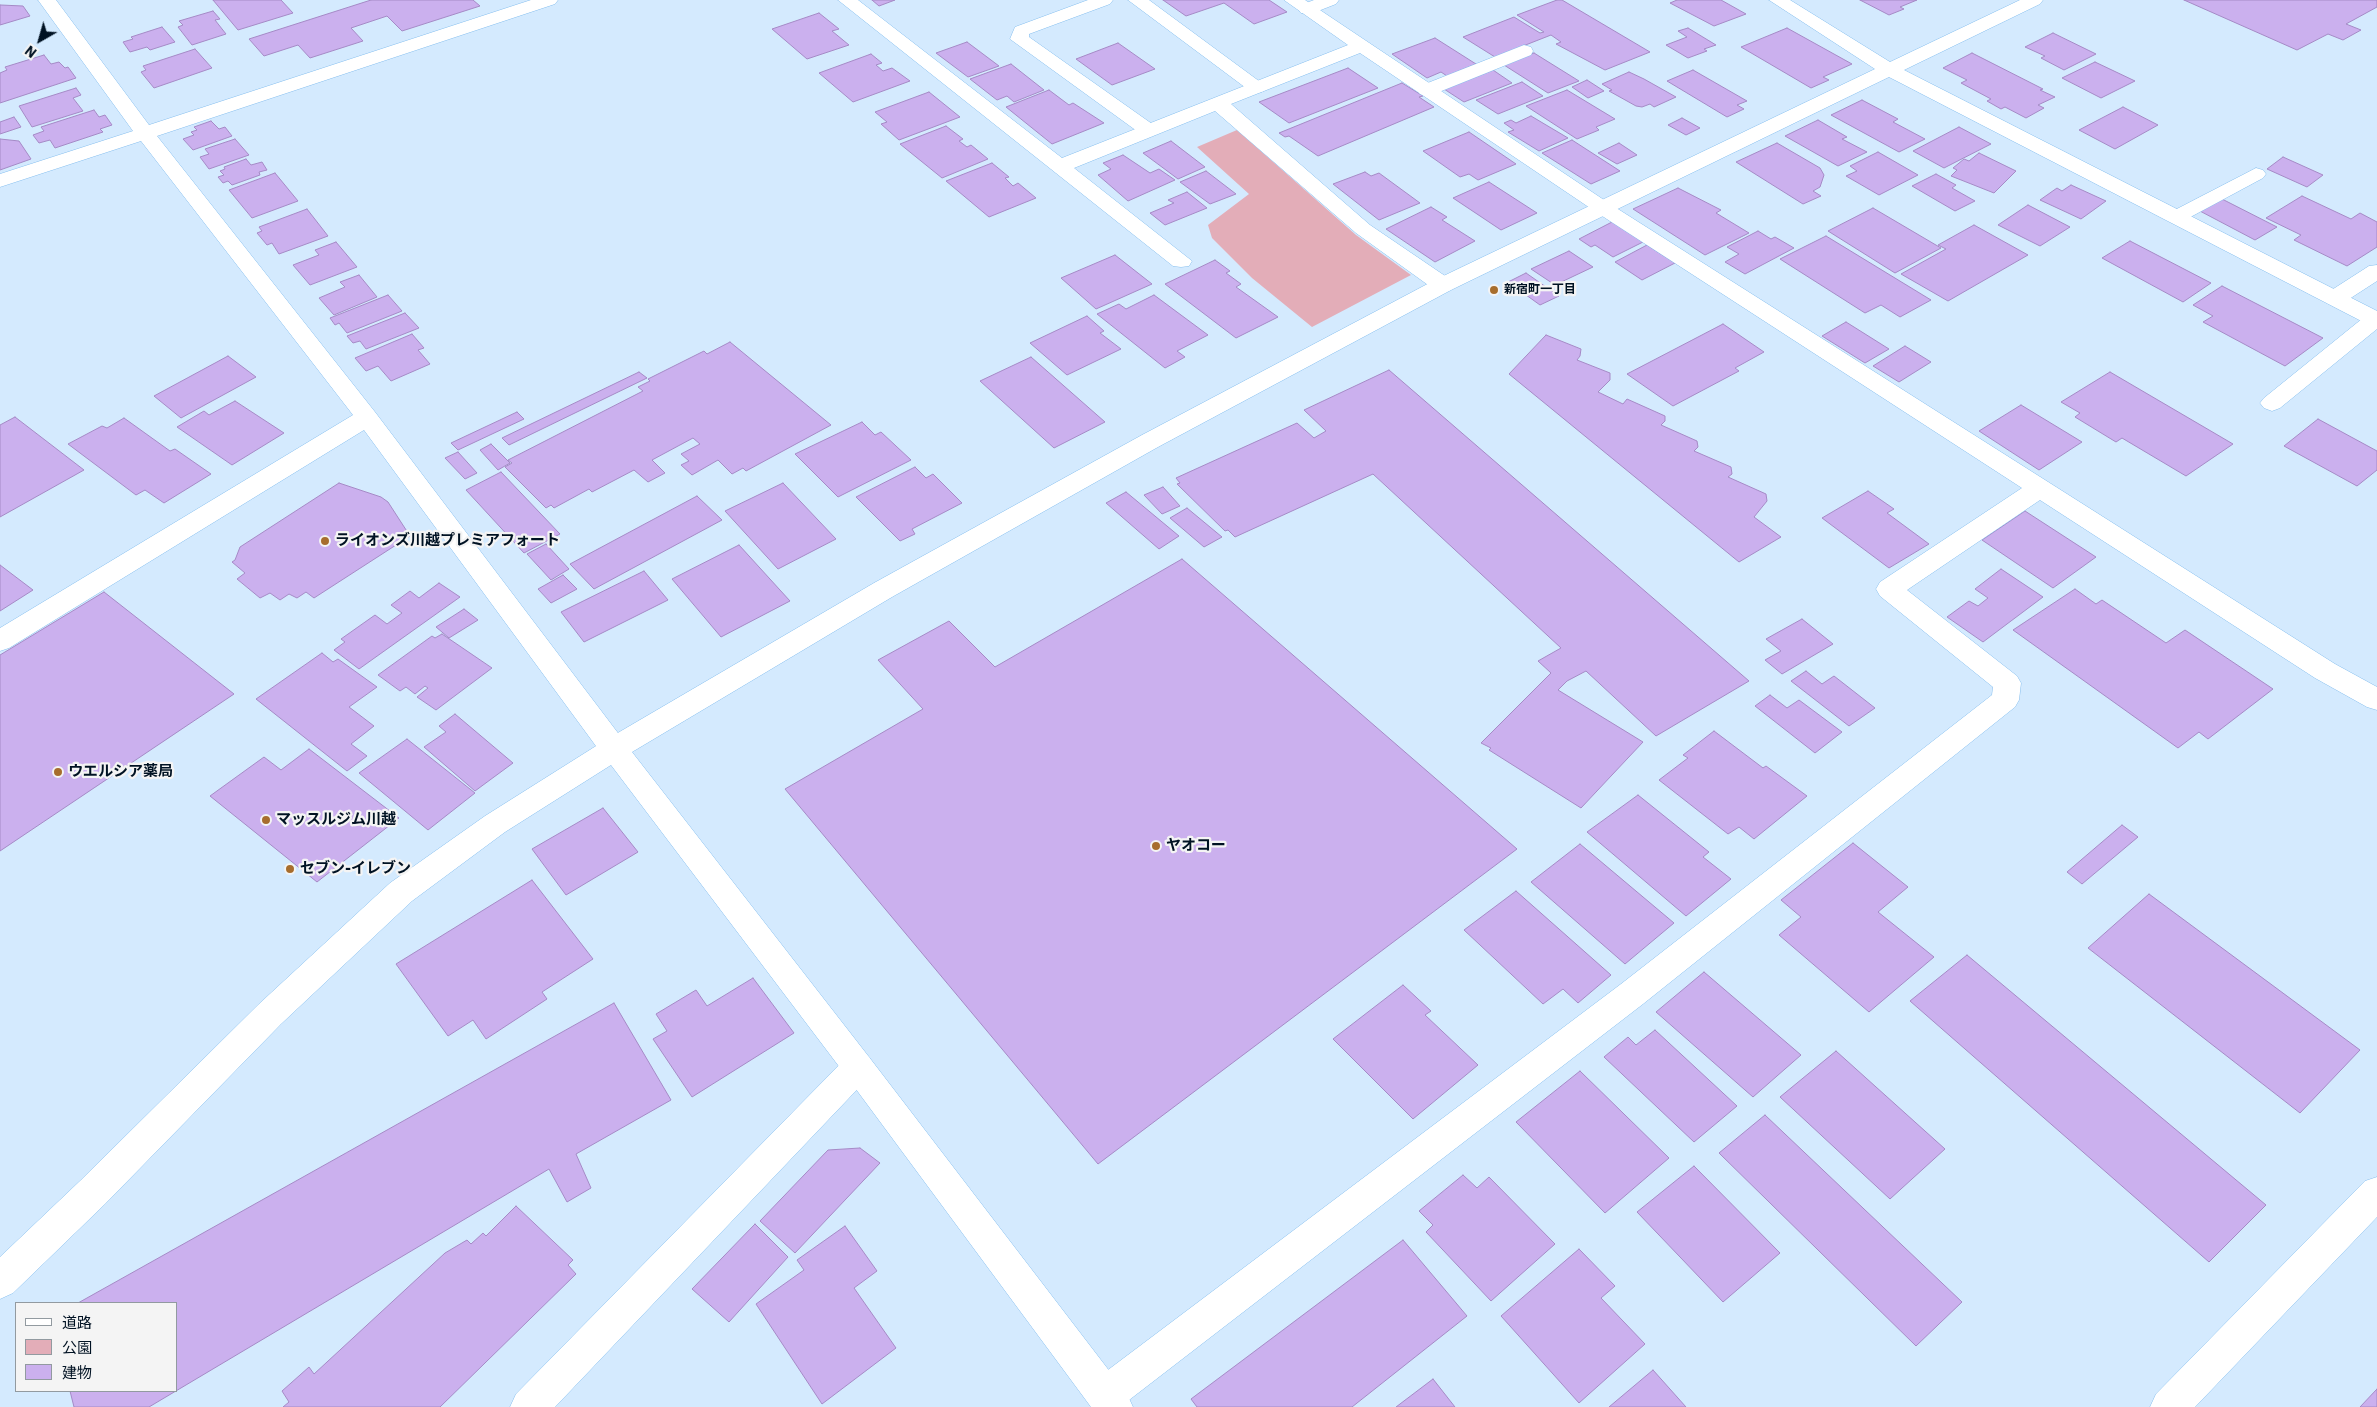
<!DOCTYPE html>
<html>
<head>
<meta charset="utf-8">
<style>
  body { margin:0 }
  #map { position:relative; width:2377px; height:1407px; overflow:hidden; background:#d4eafe; font-family:"IBM Plex Sans","Noto Sans JP",sans-serif }
  canvas { display:block }
  .legend { position:absolute; left:15px; top:1302px; width:162px; height:90px; box-sizing:border-box; background:#f4f4f4; border:1px solid #929aa0; margin:0; padding:6px 9px; list-style:none; font-size:15px; color:#001223 }
  .legend li { display:flex; align-items:center; gap:10px; height:25px }
  .legend b { width:25px; border:1px solid #929aa0 }
  .north { position:absolute; left:15px; top:15px; width:50px; height:50px; -webkit-text-stroke:4px #f4f4f4; paint-order:stroke; rotate:218deg; font-size:14px; font-weight:700; line-height:20px; text-align:center; color:#001223 }
  .north::after { content:''; display:block; margin:auto; width:18px; height:22px; background:#001223; clip-path:polygon(50% 0,100% 100%,50% 72%,0 100%) }
</style>
</head>
<body>
<div id="map">
<canvas width="2377" height="1407"></canvas>
<ul class="legend">
<li><b style="height:6px;background:#fff"></b>道路</li>
<li><b style="height:14px;background:#e3adb8"></b>公園</li>
<li><b style="height:14px;background:#cbb0ee"></b>建物</li>
</ul>
<div class="north">N</div>
</div>
<script>
const g = document.querySelector('canvas').getContext('2d');
g.lineJoin = 'round';
function fill(path, color) {
  g.fillStyle = color;
  g.fill(path, 'evenodd');
}
function toPath(rows) {
  const path = new Path2D();
  for (const r of rows) {
    path.moveTo(r[0], r[1]);
    for (let i = 2; i < r.length; i += 2) path.lineTo(r[i], r[i + 1]);
  }
  return path;
}
function strokePath(path, color, width, dash) {
  g.strokeStyle = color;
  g.lineWidth = width;
  g.lineCap = dash ? 'butt' : 'round';
  g.setLineDash(dash || []);
  g.stroke(path);
}
function drawText(font, color, halo, rows, align = 'center') {
  g.font = font + ' "IBM Plex Sans","Noto Sans JP",sans-serif';
  g.lineWidth = 4.5;
  g.setLineDash([]);
  g.textBaseline = 'middle';
  g.strokeStyle = halo;
  g.fillStyle = color;
  for (const [text, x, y, turn = 0] of rows) {
    g.save();
    g.translate(x, y);
    g.rotate((+turn || 0) * Math.PI / 180);
    g.textAlign = isNaN(turn) ? turn : align;
    if (halo) g.strokeText(text, 0, 0);
    g.fillText(text, 0, 0);
    g.restore();
  }
}
const green = toPath([
  [1237,130,1356,235,1411,275,1312,327,1252,278,1212,238,1208,225,1249,194,1197,147]
]);
const building = toPath([
  [213,0,281,0,293,13,238,30,213,0],
  [371,0,473,0,480,6,402,31,387,16,351,28,363,41,310,58,298,45,264,56,249,39,371,0],
  [872,0,895,0,879,6,872,0],
  [1163,0,1269,0,1287,12,1254,24,1224,3,1186,16,1163,0],
  [1557,0,1562,0,1650,52,1605,70,1556,44,1561,42,1551,35,1495,57,1463,37,1514,17,1540,33,1544,32,1517,15,1557,0],
  [1677,0,1721,0,1746,14,1714,26,1670,3,1677,0],
  [1860,0,1917,0,1900,7,1904,9,1889,15,1860,0],
  [2184,0,2377,0,2377,7,2346,24,2361,30,2343,40,2328,34,2297,50,2184,0],
  [0,5,23,6,30,16,0,25,0,5],
  [213,11,220,19,215,20,226,34,192,45,178,27,183,25,179,21,213,11],
  [819,13,839,29,832,31,849,45,807,59,772,29,819,13],
  [162,27,175,42,150,50,147,47,130,52,123,42,133,39,131,37,162,27],
  [1688,28,1716,45,1704,49,1707,51,1688,58,1666,45,1687,37,1678,31,1688,28],
  [1787,28,1852,64,1823,77,1829,80,1811,88,1741,47,1787,28],
  [2053,33,2096,54,2064,70,2041,58,2045,56,2025,47,2053,33],
  [1435,38,1476,64,1447,76,1441,72,1427,78,1392,54,1435,38],
  [967,42,999,66,968,77,936,53,967,42],
  [1118,43,1155,69,1112,85,1076,59,1118,43],
  [195,49,212,68,154,88,141,72,146,70,143,66,195,49],
  [1534,53,1579,81,1548,93,1504,65,1534,53],
  [1972,53,2043,89,2040,90,2055,97,2038,105,2044,108,2026,118,2005,107,2001,109,1987,101,1991,99,1961,83,1967,80,1943,68,1972,53],
  [871,54,882,63,876,65,883,71,892,68,910,81,853,102,819,73,871,54],
  [44,55,51,64,59,62,65,68,68,67,76,78,0,103,0,73,7,70,5,67,44,55],
  [2095,62,2135,81,2101,98,2062,78,2095,62],
  [1011,64,1044,90,1014,102,1007,96,997,100,970,79,1011,64],
  [1348,68,1378,88,1289,123,1259,102,1348,68],
  [1493,70,1512,83,1464,102,1444,89,1493,70],
  [1693,70,1747,101,1737,105,1744,109,1727,117,1667,81,1693,70],
  [1629,72,1644,79,1676,97,1654,107,1650,104,1642,107,1636,106,1609,91,1612,90,1602,84,1629,72],
  [1587,80,1604,91,1588,98,1572,87,1587,80],
  [1522,82,1543,96,1498,114,1476,100,1522,82],
  [1402,83,1423,96,1419,97,1434,107,1318,156,1289,136,1285,137,1279,133,1402,83],
  [76,88,81,95,73,98,83,111,32,127,19,106,76,88],
  [1049,90,1069,105,1073,103,1104,123,1052,144,1006,107,1049,90],
  [1567,90,1615,119,1596,127,1599,130,1577,139,1526,106,1567,90],
  [929,92,960,117,899,140,881,124,887,122,875,112,929,92],
  [1862,100,1898,119,1893,122,1925,139,1899,152,1831,115,1862,100],
  [2123,107,2158,125,2115,149,2079,130,2123,107],
  [94,110,99,117,105,115,112,125,100,129,103,132,55,148,50,140,39,143,33,135,44,131,41,127,94,110],
  [1531,116,1568,138,1539,151,1508,132,1514,130,1504,123,1511,120,1516,123,1531,116],
  [14,117,21,127,0,134,0,122,14,117],
  [1682,118,1700,128,1686,135,1668,125,1682,118],
  [1818,120,1847,137,1842,139,1867,152,1838,166,1785,136,1818,120],
  [211,121,219,129,225,127,232,136,193,150,183,139,194,135,191,132,197,130,194,127,211,121],
  [946,126,963,139,959,141,967,147,971,145,988,159,942,178,900,144,946,126],
  [1959,127,1991,144,1944,168,1913,151,1959,127],
  [1469,132,1516,164,1478,180,1469,174,1460,177,1423,151,1469,132],
  [0,139,19,141,31,159,0,170,0,139],
  [235,139,249,155,209,169,200,157,209,154,205,149,235,139],
  [1572,140,1620,171,1591,184,1542,153,1572,140],
  [1171,141,1205,167,1178,179,1143,153,1171,141],
  [1619,143,1637,155,1617,164,1598,153,1619,143],
  [1777,143,1820,168,1824,175,1820,187,1813,191,1821,196,1803,204,1736,162,1777,143],
  [1878,152,1918,175,1879,195,1846,176,1857,171,1850,166,1878,152],
  [1979,153,2016,171,1994,193,1951,176,1957,170,1953,168,1964,159,1969,161,1979,153],
  [1123,155,1150,173,1159,169,1175,180,1128,201,1098,175,1111,169,1103,163,1123,155],
  [2283,157,2323,175,2307,187,2267,169,2283,157],
  [246,159,251,165,262,162,267,170,259,172,260,175,232,185,228,181,223,183,218,177,224,175,220,171,225,169,224,167,246,159],
  [992,163,1009,177,1005,178,1013,186,1018,183,1036,198,989,217,946,181,992,163],
  [1206,171,1236,194,1210,204,1180,182,1206,171],
  [1365,172,1371,176,1379,173,1420,203,1379,220,1333,184,1365,172],
  [275,173,298,201,252,218,229,190,275,173],
  [1936,174,1956,185,1952,188,1975,201,1955,211,1912,186,1936,174],
  [1489,182,1537,213,1501,230,1453,198,1489,182],
  [2071,185,2106,201,2081,219,2040,200,2057,188,2062,191,2071,185],
  [1678,188,1721,210,1716,213,1749,233,1705,255,1633,209,1678,188],
  [1187,192,1207,208,1165,225,1150,213,1174,203,1168,200,1187,192],
  [2302,196,2351,219,2360,213,2377,222,2377,247,2347,266,2294,240,2301,235,2266,218,2302,196],
  [2220,198,2277,227,2255,240,2198,210,2220,198],
  [2028,205,2070,227,2040,246,1998,225,2028,205],
  [1431,207,1447,217,1442,220,1475,241,1435,262,1386,229,1431,207],
  [1873,208,1941,248,1895,273,1828,231,1873,208],
  [307,209,328,236,279,254,272,243,267,245,257,233,262,231,259,227,307,209],
  [1612,222,1643,242,1613,257,1595,245,1591,247,1579,239,1612,222],
  [1974,225,2028,255,1948,301,1901,274,1946,249,1938,245,1974,225],
  [1758,231,1771,239,1775,237,1794,248,1745,274,1725,262,1739,254,1727,247,1758,231],
  [1826,236,1931,300,1900,317,1881,305,1865,313,1780,259,1826,236],
  [2130,241,2211,283,2183,302,2102,258,2130,241],
  [336,242,357,267,310,285,293,265,319,255,315,250,336,242],
  [1647,245,1675,263,1642,280,1615,262,1647,245],
  [1569,251,1593,267,1555,285,1531,269,1569,251],
  [1115,255,1152,284,1096,309,1061,278,1115,255],
  [1215,260,1230,271,1226,273,1241,284,1236,287,1278,317,1236,338,1165,284,1215,260],
  [1526,273,1559,296,1540,305,1508,282,1526,273],
  [359,275,377,297,334,315,319,298,345,287,340,282,359,275],
  [2222,286,2323,338,2285,366,2203,322,2213,316,2193,305,2222,286],
  [388,295,402,311,347,333,339,323,335,325,330,318,388,295],
  [1154,295,1208,335,1177,351,1185,357,1165,368,1097,314,1119,304,1126,309,1154,295],
  [405,313,419,328,366,349,360,341,353,343,347,336,405,313],
  [1087,316,1104,331,1100,333,1121,349,1067,375,1030,343,1087,316],
  [1846,322,1889,349,1865,363,1822,336,1846,322],
  [1723,324,1764,352,1735,368,1739,371,1673,406,1627,374,1723,324],
  [412,334,424,348,418,350,430,364,391,381,378,366,366,371,355,358,412,334],
  [1546,335,1581,349,1580,356,1577,360,1610,373,1610,380,1598,392,1623,404,1627,399,1665,416,1665,421,1661,425,1697,441,1698,447,1694,451,1731,467,1732,474,1728,477,1766,494,1767,501,1754,517,1781,537,1739,562,1509,374,1546,335],
  [730,342,831,425,746,471,743,468,732,474,718,460,692,475,681,465,689,461,681,454,700,444,693,438,652,460,665,473,648,482,634,470,592,492,589,489,554,508,551,505,546,508,505,467,512,463,508,460,643,391,638,387,650,381,648,379,704,351,707,354,730,342],
  [1905,346,1931,362,1899,382,1873,366,1905,346],
  [228,356,256,377,181,418,154,396,228,356],
  [1031,357,1105,422,1054,448,980,381,1031,357],
  [1389,370,1749,681,1656,736,1586,671,1567,681,1558,690,1643,742,1581,808,1489,750,1491,748,1481,743,1551,673,1538,661,1561,648,1373,474,1235,537,1228,530,1225,531,1177,484,1180,483,1176,478,1297,423,1314,438,1326,431,1304,410,1389,370],
  [639,372,647,378,509,445,502,438,639,372],
  [2110,372,2233,444,2186,476,2122,438,2116,442,2075,417,2080,413,2061,402,2110,372],
  [235,401,284,433,232,465,177,427,204,411,209,415,235,401],
  [2021,405,2082,442,2039,470,1979,431,2021,405],
  [517,412,524,419,458,450,451,443,517,412],
  [15,417,84,470,0,517,0,425,15,417],
  [124,418,170,451,175,449,211,474,164,503,145,490,136,495,68,444,102,426,107,428,124,418],
  [2318,419,2377,451,2377,470,2357,486,2284,446,2318,419],
  [862,422,875,435,881,432,911,460,838,497,795,454,862,422],
  [491,444,510,463,498,470,480,450,491,444],
  [458,452,477,473,465,479,445,458,458,452],
  [915,467,926,478,933,474,962,503,912,529,915,534,900,541,856,497,915,467],
  [501,472,560,534,524,553,466,490,501,472],
  [339,483,381,497,388,502,410,536,314,598,306,592,297,598,289,594,280,600,270,593,260,598,237,579,245,573,232,562,235,560,240,547,339,483],
  [783,483,836,539,778,569,725,511,783,483],
  [1163,487,1180,506,1162,514,1144,495,1163,487],
  [1868,491,1894,509,1887,513,1929,544,1889,568,1822,518,1868,491],
  [1126,492,1179,536,1159,549,1106,503,1126,492],
  [697,496,722,520,594,589,570,564,697,496],
  [1187,508,1222,537,1204,547,1170,518,1187,508],
  [2025,511,2096,557,2053,588,1982,540,2025,511],
  [546,544,569,569,551,580,527,554,546,544],
  [739,545,790,601,721,637,672,579,739,545],
  [1182,559,1517,849,1098,1164,785,789,923,709,878,660,949,621,995,667,1182,559],
  [0,565,33,590,0,611,0,565],
  [2001,569,2043,597,1983,642,1947,617,1969,601,1978,606,1988,598,1975,589,2001,569],
  [644,571,668,600,584,642,561,612,644,571],
  [563,575,577,589,551,603,538,589,563,575],
  [439,583,460,597,359,669,334,650,345,642,341,639,375,615,387,624,402,613,391,605,410,591,419,598,439,583],
  [2075,589,2096,604,2102,600,2166,643,2185,630,2273,689,2208,739,2199,732,2178,748,2013,630,2075,589],
  [104,592,234,694,0,851,0,655,104,592],
  [464,609,478,620,449,638,436,627,464,609],
  [1802,619,1833,644,1782,674,1765,660,1781,651,1766,639,1802,619],
  [442,634,492,668,436,710,417,697,428,688,425,686,415,694,406,687,400,691,378,675,432,636,435,638,442,634],
  [322,653,333,662,338,659,377,687,349,707,374,726,351,744,367,756,347,771,256,699,322,653],
  [1806,671,1822,684,1834,676,1875,708,1849,726,1791,681,1806,671],
  [1770,695,1787,708,1799,700,1842,732,1815,753,1755,706,1770,695],
  [455,714,513,763,475,791,424,747,446,732,439,726,455,714],
  [1714,731,1763,768,1766,766,1807,796,1754,839,1739,827,1728,834,1659,780,1688,758,1683,755,1714,731],
  [407,739,475,793,428,830,359,773,407,739],
  [309,749,399,818,317,882,210,796,264,757,281,770,309,749],
  [1638,795,1709,852,1703,857,1731,879,1686,916,1587,832,1638,795],
  [603,808,638,852,566,895,532,849,603,808],
  [2122,825,2138,837,2082,884,2067,872,2122,825],
  [1853,843,1908,887,1878,912,1934,957,1869,1012,1779,935,1801,917,1781,900,1853,843],
  [1580,844,1674,923,1625,964,1531,882,1580,844],
  [532,880,593,959,542,992,547,999,486,1039,473,1020,448,1036,396,964,532,880],
  [1516,891,1611,975,1578,1003,1563,989,1543,1004,1464,930,1516,891],
  [2149,894,2360,1050,2300,1113,2088,948,2149,894],
  [1967,955,2266,1205,2209,1262,1910,1001,1967,955],
  [1704,972,1801,1055,1753,1097,1656,1012,1704,972],
  [753,978,794,1033,692,1097,653,1039,667,1031,656,1014,696,990,707,1006,753,978],
  [1403,985,1431,1011,1425,1015,1478,1065,1413,1119,1333,1039,1403,985],
  [614,1003,671,1100,576,1154,591,1188,567,1202,549,1169,149,1407,74,1407,70,1391,176,1391,176,1303,78,1303,614,1003],
  [1655,1030,1737,1106,1694,1142,1604,1057,1628,1037,1636,1045,1655,1030],
  [1836,1051,1945,1149,1890,1199,1780,1097,1836,1051],
  [1580,1071,1669,1158,1605,1213,1516,1122,1580,1071],
  [1765,1115,1962,1302,1916,1346,1719,1153,1765,1115],
  [860,1148,880,1163,795,1253,760,1221,828,1150,860,1148],
  [1694,1166,1780,1253,1723,1302,1637,1212,1694,1166],
  [1463,1175,1477,1188,1489,1177,1555,1244,1491,1301,1426,1232,1433,1225,1419,1211,1463,1175],
  [516,1206,573,1260,568,1265,576,1274,440,1407,283,1407,289,1402,282,1391,309,1367,314,1374,445,1253,467,1240,471,1244,483,1233,486,1236,516,1206],
  [755,1224,788,1257,729,1322,692,1289,755,1224],
  [845,1226,877,1271,854,1288,896,1348,822,1404,756,1304,804,1270,797,1260,845,1226],
  [1403,1240,1467,1316,1352,1407,1197,1407,1191,1399,1403,1240],
  [1579,1249,1615,1286,1601,1298,1645,1344,1579,1403,1501,1316,1579,1249],
  [1653,1370,1686,1407,1609,1407,1653,1370],
  [1433,1379,1455,1407,1396,1407,1433,1379],
  [2377,1389,2377,1407,2360,1407,2377,1389]
]);
const service = toPath([
  [1088,0,1113,0,1110,4,1029,34,1029,37,1155,126,1158,130,1155,134,1141,134,1010,39,1015,27,1088,0],
  [1128,0,1149,0,1267,87,1264,91,1257,93,1250,91,1128,0],
  [1314,0,1339,0,1336,4,1313,13,1301,13,1298,9,1301,5,1314,0],
  [1524,45,1531,47,1533,51,1531,55,1434,94,1427,96,1420,94,1417,90,1420,86,1524,45],
  [2256,168,2263,170,2266,174,2263,178,2183,221,2176,223,2169,221,2166,217,2169,213,2256,168],
  [2377,312,2377,329,2280,408,2272,411,2264,408,2260,403,2264,398,2368,314,2377,312]
]);
const minor = toPath([
  [38,0,56,0,149,125,531,0,558,0,555,4,157,136,375,412,624,741,628,749,624,757,614,760,604,757,364,430,9,648,0,651,0,628,353,415,141,141,0,187,0,174,133,131,38,0],
  [838,0,858,0,1062,158,1348,45,1284,0,1305,0,1610,204,2335,664,2377,687,2377,710,2367,707,2315,678,2040,500,1907,590,2017,676,2021,683,2019,700,2015,707,1643,1004,1120,1407,1091,1407,1086,1395,1092,1382,1621,984,1992,695,1993,687,1880,596,1876,589,1880,582,2022,488,1596,212,1360,53,1231,104,1370,225,1451,280,1454,285,1451,290,1443,292,1435,290,1356,233,1215,111,1074,168,1192,261,1189,266,1181,267,1173,266,838,0],
  [2377,265,2377,281,2343,303,2335,305,2327,303,2324,298,2327,293,2369,266,2377,265],
  [858,1052,869,1057,874,1067,869,1077,555,1407,510,1407,516,1394,847,1057,858,1052],
  [2377,1177,2377,1217,2195,1407,2150,1407,2156,1394,2365,1181,2377,1177]
]);
const tertiary = toPath([
  [1769,0,1790,0,1890,62,2020,0,2043,0,2040,4,1904,70,2377,311,2377,327,2369,325,1889,77,1451,290,1158,447,892,597,632,752,869,1057,1127,1394,1133,1407,1091,1407,847,1077,611,765,505,832,412,901,281,1024,105,1204,13,1293,0,1299,0,1257,81,1180,259,1004,390,883,485,816,604,741,874,583,1142,435,1435,280,1875,69,1769,0]
]);
const markers = [
  [1494,290,5,"#a76d2d"],
  [325,541,5,"#a76d2d"],
  [58,772,5,"#a76d2d"],
  [266,820,5,"#a76d2d"],
  [1156,846,5,"#a76d2d"],
  [290,869,5,"#a76d2d"]
];
const farPoinames = [
  ["新宿町一丁目",1504,290]
];
const poiNames = [
  ["ライオンズ川越プレミアフォート",335,541],
  ["ウエルシア薬局",68,772],
  ["マッスルジム川越",276,820],
  ["ヤオコー",1166,846],
  ["セブン-イレブン",300,869]
];
fill(green, '#e3adb8');
fill(building, '#cbb0ee');
strokePath(building, '#a58ac6', 1);
strokePath(service, '#85beee', 1);
strokePath(minor, '#85beee', 1);
strokePath(tertiary, '#85beee', 1);
fill(service, '#fff');
fill(minor, '#fff');
fill(tertiary, '#fff');
for (const [x, y, r, color] of markers) {
  const dot = new Path2D();
  dot.arc(x, y, r, 0, 2 * Math.PI);
  g.fillStyle = color;
  g.fill(dot);
  strokePath(dot, '#f4f4f4', 2);
}
drawText('bold 12px', '#001223', '#f4f4f4', farPoinames, 'left');
drawText('bold 15px', '#001223', '#f4f4f4', poiNames, 'left');
</script>
</body>
</html>
